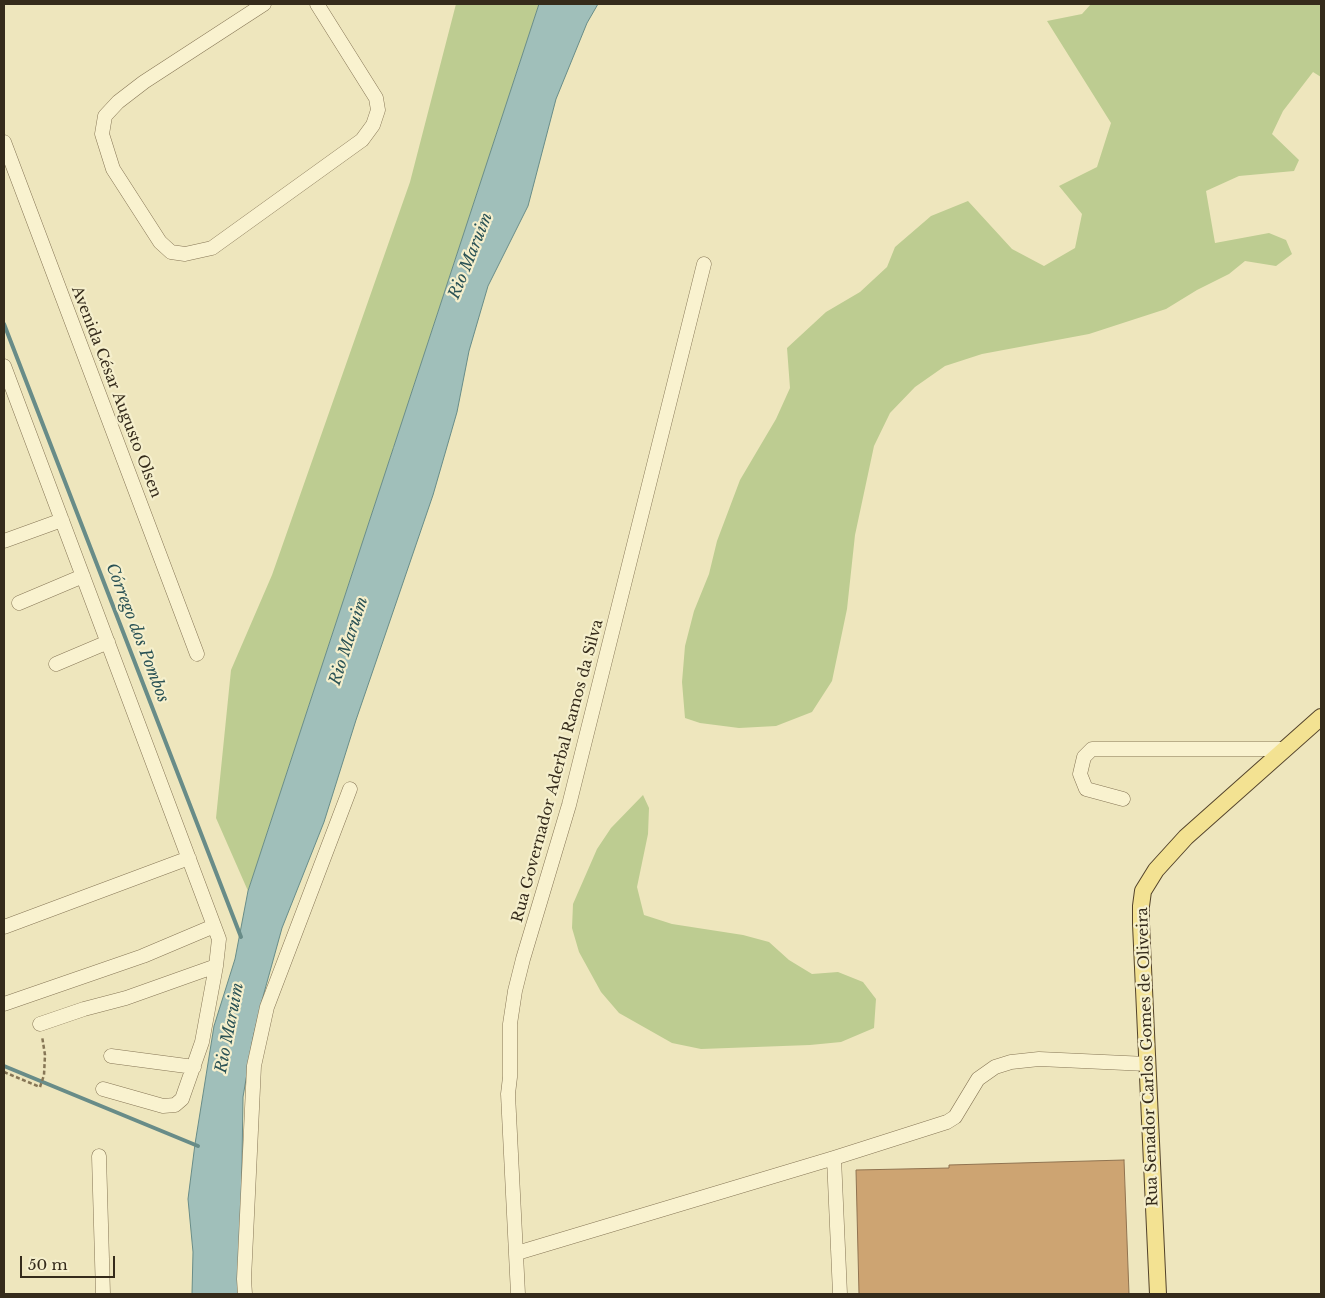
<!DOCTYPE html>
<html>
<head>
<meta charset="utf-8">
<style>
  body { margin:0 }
  #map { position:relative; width:1325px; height:1298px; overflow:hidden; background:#eee6bd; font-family:"Libre Baskerville",serif }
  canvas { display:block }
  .frame { position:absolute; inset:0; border:5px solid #352b1b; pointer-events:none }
  .scale { position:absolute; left:20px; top:1256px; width:95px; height:22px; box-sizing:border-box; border:2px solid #352b1b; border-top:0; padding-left:6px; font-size:15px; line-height:18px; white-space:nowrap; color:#352b1b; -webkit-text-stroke:4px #f5efcc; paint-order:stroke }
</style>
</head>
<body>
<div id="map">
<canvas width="1325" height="1298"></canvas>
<div class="frame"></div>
<div class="scale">50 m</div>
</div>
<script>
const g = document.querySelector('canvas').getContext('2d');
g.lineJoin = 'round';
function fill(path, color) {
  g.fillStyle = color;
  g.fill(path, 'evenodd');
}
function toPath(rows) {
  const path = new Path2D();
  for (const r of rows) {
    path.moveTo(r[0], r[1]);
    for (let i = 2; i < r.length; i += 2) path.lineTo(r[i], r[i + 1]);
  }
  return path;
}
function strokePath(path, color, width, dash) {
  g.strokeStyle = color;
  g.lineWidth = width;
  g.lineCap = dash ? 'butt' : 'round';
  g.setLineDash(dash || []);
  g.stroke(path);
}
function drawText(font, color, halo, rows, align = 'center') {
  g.font = font + ' "Libre Baskerville",serif';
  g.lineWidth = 4.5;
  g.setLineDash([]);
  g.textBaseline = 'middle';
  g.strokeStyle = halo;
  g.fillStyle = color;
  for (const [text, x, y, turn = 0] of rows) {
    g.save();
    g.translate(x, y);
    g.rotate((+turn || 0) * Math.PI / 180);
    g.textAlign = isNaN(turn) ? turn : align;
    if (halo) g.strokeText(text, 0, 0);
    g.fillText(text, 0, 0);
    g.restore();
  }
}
const green = toPath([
  [456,4,539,4,248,891,216,818,231,670,272,575,410,182],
  [1091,4,1321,4,1321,77,1313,72,1283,111,1272,134,1299,160,1294,171,1239,176,1206,191,1215,243,1269,233,1286,240,1292,254,1276,266,1245,261,1229,274,1197,290,1166,309,1089,334,982,354,945,366,915,387,890,413,874,446,855,535,847,609,832,681,812,712,776,726,739,728,700,723,685,718,682,682,685,646,694,611,709,574,717,541,740,480,776,419,790,388,787,348,826,312,860,292,887,267,895,247,931,216,968,201,1012,249,1044,266,1075,248,1082,214,1059,186,1097,167,1111,123,1047,21,1082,14],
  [643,795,649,808,648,834,637,887,644,915,672,924,743,935,769,942,789,960,812,974,838,972,863,982,876,999,874,1028,841,1042,810,1045,701,1049,672,1043,619,1013,601,992,579,952,572,928,573,904,597,849,611,828]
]);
const water = toPath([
  [539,4,598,4,587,23,556,99,528,206,488,286,469,351,457,412,433,495,356,720,324,822,282,928,264,993,253,1038,243,1097,240,1294,192,1294,193,1252,188,1199,195,1144,214,1026,235,959,248,891,539,4]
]);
const stream = toPath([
  [4,324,241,937],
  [4,1066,198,1146]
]);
const building = toPath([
  [1124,1160,1129,1294,859,1294,856,1170,949,1168,949,1165,1124,1160]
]);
const path = toPath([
  [4,1072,40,1087,44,1075,45,1055,42,1036]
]);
const minor = toPath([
  [264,4,144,82,118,102,105,116,102,134,113,169,160,242,171,252,185,254,212,248,362,140,373,125,378,110,376,98,317,4],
  [4,142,197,654],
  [4,366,219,939,216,966,202,1042,182,1099,175,1105,163,1106,103,1089],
  [4,541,62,520],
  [19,603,83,576],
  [56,664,108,642],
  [1123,799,1086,789,1080,774,1084,757,1092,749,1285,749],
  [4,927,189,858],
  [4,1004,143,956,214,926],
  [40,1024,84,1009,126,998,216,966],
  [111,1056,194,1067],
  [99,1156,103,1294],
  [834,1158,840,1294],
  [517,1253,834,1158,947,1122,955,1117,978,1079,995,1067,1011,1062,1039,1059,1147,1064],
  [245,1294,244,1279,254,1066,267,1007,350,789],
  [518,1294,508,1094,510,1077,510,1024,515,991,523,959,569,805,704,264]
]);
const major = toPath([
  [1158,1294,1141,924,1141,906,1143,891,1156,870,1186,837,1321,717]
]);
const streetNames = [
  ["Avenida César Augusto Olsen",116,392,69],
  ["Rua Governador Aderbal Ramos da Silva",558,771,-75],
  ["Rua Senador Carlos Gomes de Oliveira",1148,1057,-92]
];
const waterNames = [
  ["Rio Maruim",471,256,-68],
  ["Córrego dos Pombos",137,633,69],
  ["Rio Maruim",349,641,-72],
  ["Rio Maruim",230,1028,-79]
];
fill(green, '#bdcc91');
fill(water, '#a0bfba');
strokePath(water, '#688c88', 1);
strokePath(stream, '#688c88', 4);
fill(building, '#cda472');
strokePath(building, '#907350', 1);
strokePath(minor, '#867656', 15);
strokePath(major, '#53432b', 18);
strokePath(path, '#867656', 2.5, [4, 2.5]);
strokePath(minor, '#f9f2cf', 14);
strokePath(major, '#f3e292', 16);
drawText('15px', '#352b1b', '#f5efcc', streetNames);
drawText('italic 16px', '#2a5255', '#f5efcc', waterNames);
</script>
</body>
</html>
